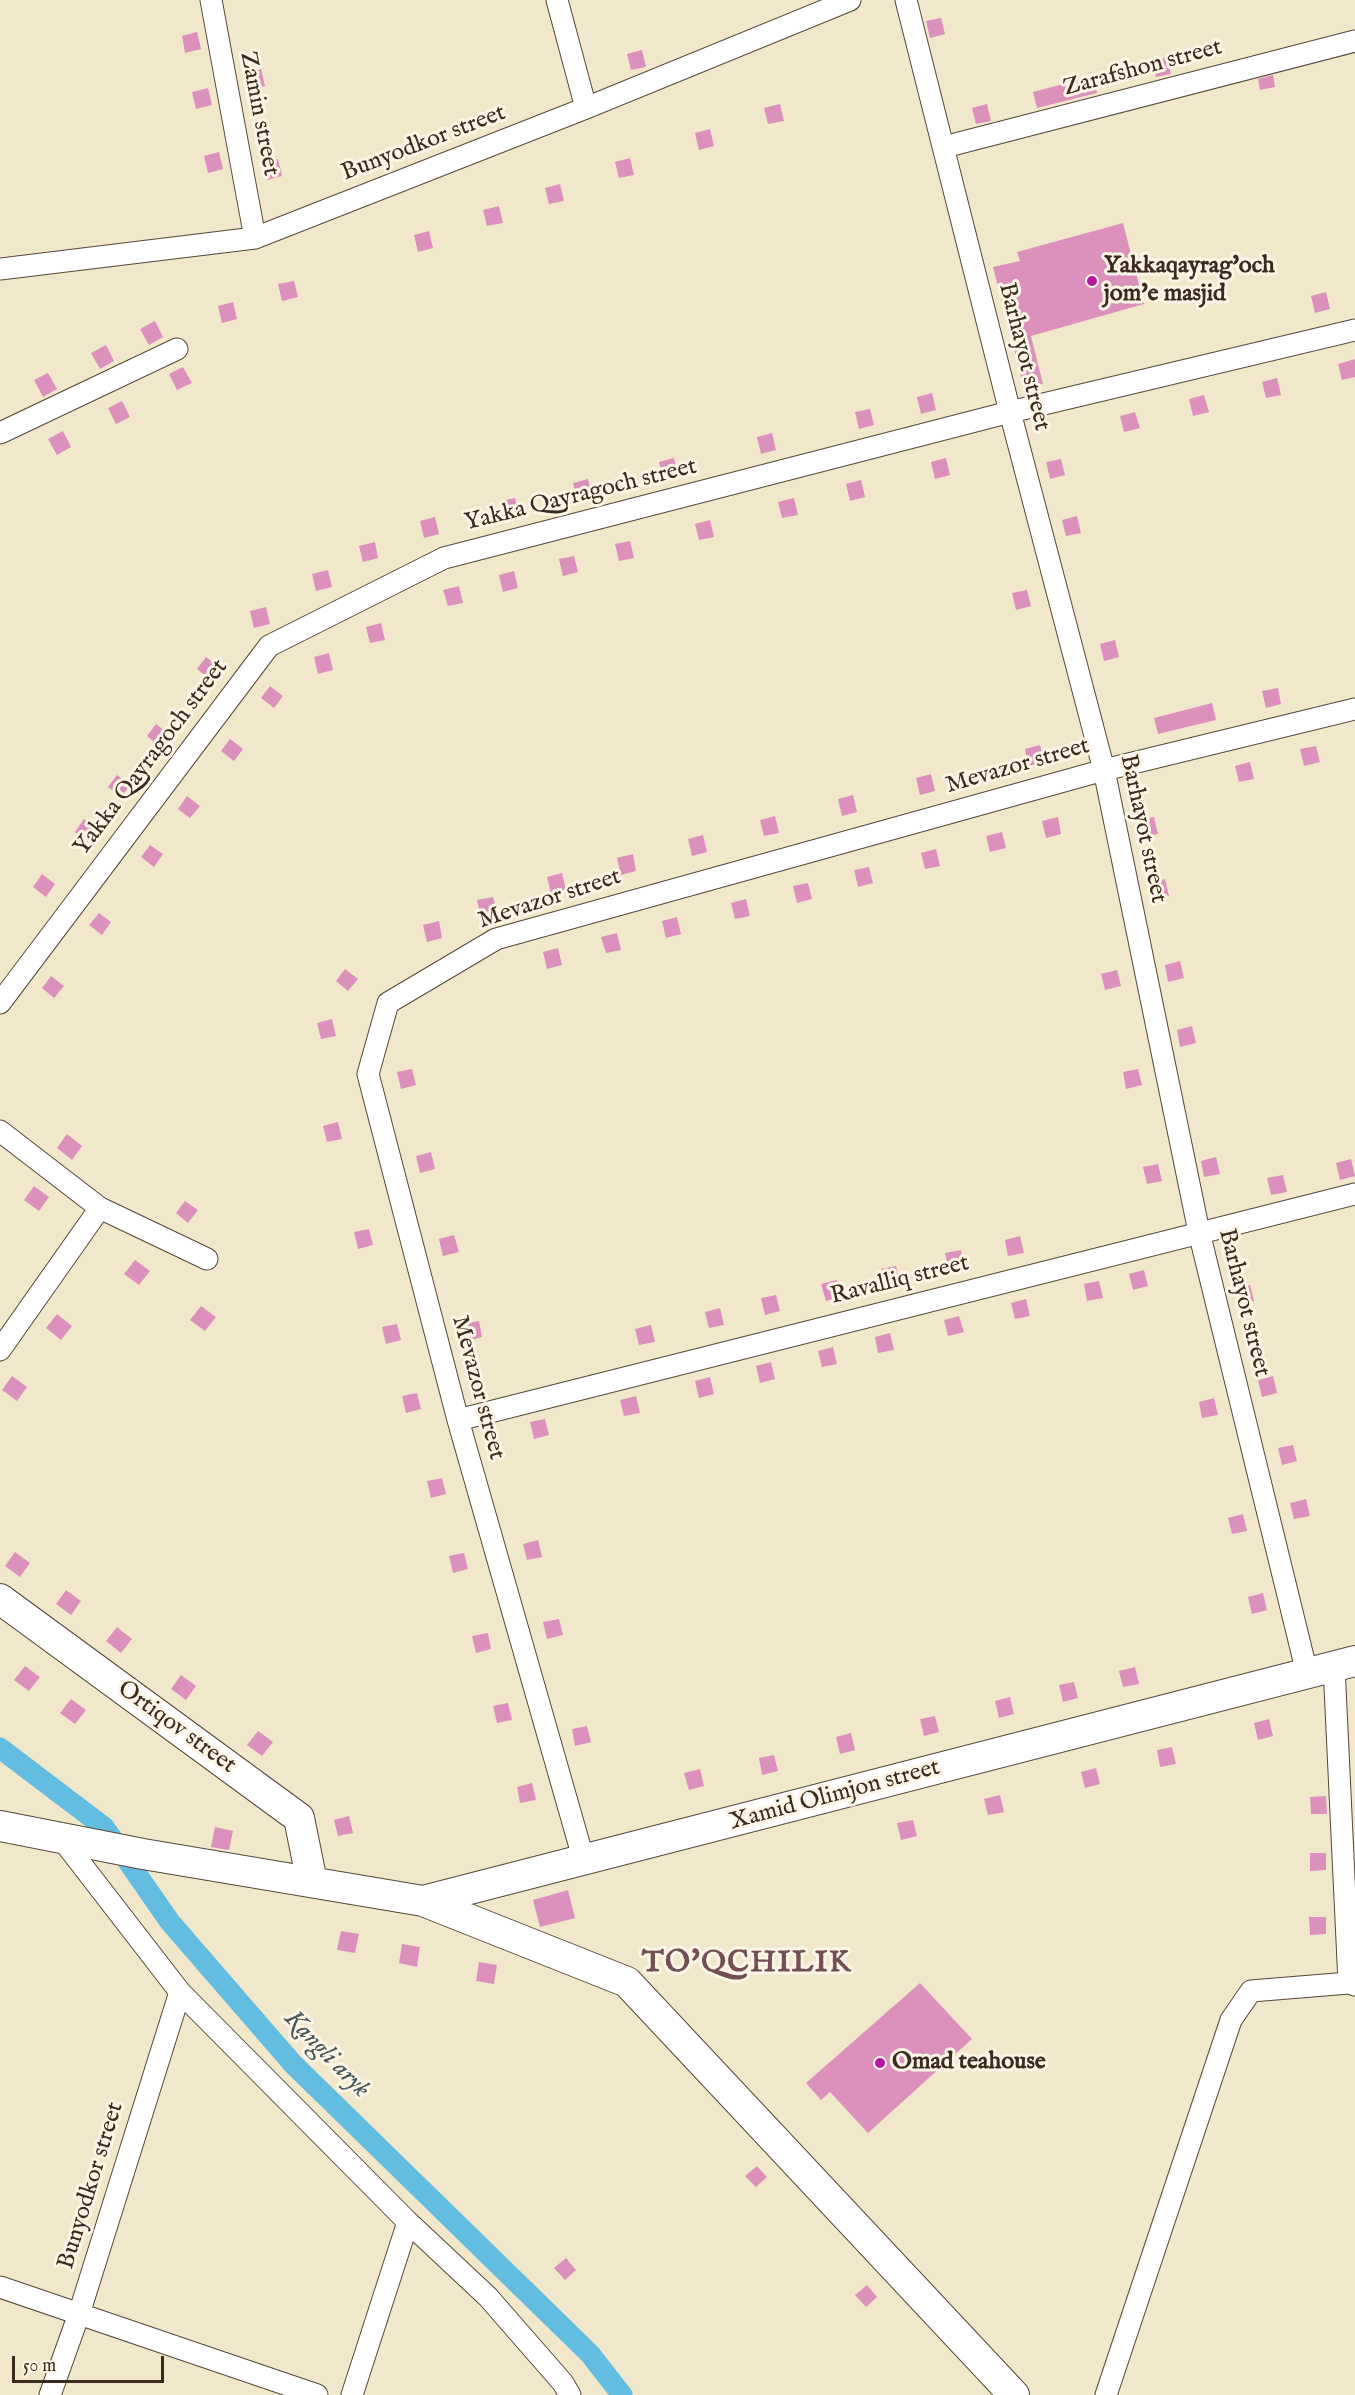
<!DOCTYPE html>
<html>
<head>
<meta charset="utf-8">
<style>
  body { margin:0 }
  #map { position:relative; width:1355px; height:2395px; overflow:hidden; background:#f1e8cc; font-family:"IM FELL English",serif }
  canvas { display:block }
  .scale { position:absolute; left:12px; top:2356px; width:152px; height:27px; box-sizing:border-box; border:3px solid #3b2a1e; border-top:0; padding-left:8px; font-size:18px; line-height:21px; white-space:nowrap; color:#3b2a1e; -webkit-text-stroke:4px #fcf5e5; paint-order:stroke }
</style>
</head>
<body>
<div id="map">
<canvas width="1355" height="2395"></canvas>
<div class="scale">50 m</div>
</div>
<script>
const g = document.querySelector('canvas').getContext('2d');
g.lineJoin = 'round';
function toPath(rows) {
  const path = new Path2D();
  for (const r of rows) {
    path.moveTo(r[0], r[1]);
    for (let i = 2; i < r.length; i += 2) path.lineTo(r[i], r[i + 1]);
  }
  return path;
}
function strokePath(path, color, width, dash) {
  g.strokeStyle = color;
  g.lineWidth = width;
  g.lineCap = dash ? 'butt' : 'round';
  g.setLineDash(dash || []);
  g.stroke(path);
}
function fill(path, color) {
  g.fillStyle = color;
  g.fill(path, 'evenodd');
}
function drawText(font, color, halo, rows, align = 'center') {
  g.font = font + ' "IM FELL English",serif';
  g.lineWidth = 6;
  g.setLineDash([]);
  g.textBaseline = 'middle';
  g.strokeStyle = halo;
  g.fillStyle = color;
  for (const [text, x, y, turn = 0] of rows) {
    g.save();
    g.translate(x, y);
    g.rotate((+turn || 0) * Math.PI / 180);
    g.textAlign = isNaN(turn) ? turn : align;
    if (halo) g.strokeText(text, 0, 0);
    g.fillText(text, 0, 0);
    g.restore();
  }
}
const canal = toPath([
  [0,1748,104,1827,170,1922,293,2064,590,2354,622,2395]
]);
const building = toPath([
  [941,18,945,34,930,38,926,21],
  [197,32,201,49,185,53,182,36],
  [642,50,646,67,631,70,627,54],
  [1167,57,1171,74,1156,77,1152,61],
  [261,69,265,86,249,89,245,73],
  [1273,75,1275,87,1260,90,1258,79],
  [1093,76,1097,93,1037,108,1033,92],
  [208,88,212,105,196,109,192,92],
  [780,104,784,121,768,124,764,108],
  [987,104,991,121,976,124,972,108],
  [710,129,714,146,699,150,695,133],
  [219,152,223,169,208,173,204,156],
  [630,158,634,175,619,178,615,162],
  [278,159,282,176,267,180,263,163],
  [560,184,564,201,549,204,545,188],
  [499,206,503,223,487,226,483,210],
  [1123,223,1144,304,1031,336,1043,384,1024,388,993,267,1020,261,1017,252],
  [429,231,433,248,418,252,414,235],
  [294,281,298,297,282,301,278,284],
  [1326,292,1330,309,1315,313,1311,296],
  [233,302,237,319,222,323,218,306],
  [155,321,163,337,149,345,140,329],
  [106,345,114,361,100,369,91,353],
  [1355,359,1355,377,1342,380,1338,364],
  [183,367,192,383,177,390,169,374],
  [48,373,57,389,43,397,34,380],
  [1277,378,1281,395,1266,398,1262,382],
  [932,393,936,410,921,414,917,397],
  [1204,395,1209,412,1193,416,1189,399],
  [122,401,130,417,116,424,108,408],
  [870,409,874,425,859,429,855,412],
  [1135,412,1140,428,1124,432,1120,416],
  [63,431,71,447,57,455,48,439],
  [772,433,776,450,761,454,757,437],
  [674,458,678,475,663,478,659,462],
  [946,458,950,475,935,479,931,462],
  [1061,459,1065,475,1050,479,1046,462],
  [588,479,592,496,577,500,573,483],
  [861,480,865,497,850,501,846,484],
  [515,498,519,514,504,518,500,501],
  [794,498,798,515,782,518,778,502],
  [1077,516,1081,533,1066,536,1062,520],
  [435,517,439,534,424,538,420,521],
  [710,520,714,537,699,540,695,524],
  [630,541,634,558,619,561,615,544],
  [375,542,378,558,363,562,359,546],
  [574,556,578,572,563,576,559,559],
  [328,570,332,587,316,591,312,574],
  [514,571,518,588,503,592,499,575],
  [459,586,463,603,448,606,443,590],
  [1027,590,1031,606,1016,610,1012,593],
  [266,607,270,624,254,628,250,611],
  [381,623,385,640,370,643,366,627],
  [1115,640,1119,657,1104,661,1100,644],
  [329,653,333,670,318,674,314,657],
  [206,657,219,667,210,679,197,669],
  [270,686,283,696,274,708,261,698],
  [1278,688,1281,704,1266,708,1262,691],
  [1212,703,1216,720,1158,734,1154,718],
  [156,724,169,734,159,746,147,736],
  [230,739,243,749,234,761,221,751],
  [1040,745,1044,762,1028,766,1025,749],
  [1316,746,1320,762,1304,766,1300,749],
  [1250,762,1254,779,1239,782,1235,766],
  [931,774,935,791,920,795,916,778],
  [117,775,130,785,121,797,108,787],
  [853,795,857,812,842,816,838,799],
  [187,796,200,806,190,818,178,809],
  [775,816,779,833,764,836,760,820],
  [1058,817,1061,834,1046,838,1042,821],
  [1154,817,1158,834,1143,838,1139,821],
  [84,819,97,829,87,842,75,832],
  [1002,832,1006,848,990,852,986,836],
  [703,835,707,852,692,856,688,839],
  [150,845,163,854,154,867,141,857],
  [936,849,940,866,925,869,921,853],
  [633,854,636,871,621,875,617,858],
  [869,867,873,883,858,887,854,870],
  [562,873,566,890,551,894,547,877],
  [42,874,55,884,46,897,33,887],
  [1165,879,1169,896,1154,900,1150,883],
  [808,883,812,899,797,903,793,886],
  [493,897,497,913,481,917,477,900],
  [746,899,750,916,735,919,731,903],
  [99,913,111,922,102,935,89,925],
  [677,917,681,934,666,938,662,921],
  [439,921,442,938,427,942,423,925],
  [617,933,621,950,606,953,601,937],
  [558,948,562,965,547,969,543,952],
  [1180,961,1184,978,1168,982,1165,965],
  [345,969,358,979,348,991,336,981],
  [1117,970,1121,986,1105,990,1101,974],
  [51,976,64,986,54,998,42,988],
  [332,1019,336,1036,321,1039,317,1023],
  [1192,1026,1196,1043,1180,1047,1177,1030],
  [412,1069,416,1085,401,1089,397,1072],
  [1138,1069,1142,1085,1126,1089,1123,1072],
  [338,1122,342,1139,327,1142,323,1126],
  [67,1134,82,1146,72,1160,57,1148],
  [431,1152,435,1169,420,1173,416,1156],
  [1216,1157,1220,1174,1204,1177,1201,1161],
  [1351,1159,1355,1176,1340,1180,1336,1163],
  [1158,1164,1162,1181,1147,1184,1143,1167],
  [1283,1175,1287,1192,1271,1195,1267,1178],
  [34,1186,49,1197,39,1211,24,1200],
  [185,1201,198,1210,188,1223,176,1213],
  [369,1229,373,1245,358,1249,354,1232],
  [454,1235,459,1252,443,1256,439,1239],
  [1020,1236,1024,1253,1008,1256,1005,1240],
  [961,1250,964,1267,949,1270,945,1253],
  [135,1260,150,1271,139,1285,124,1274],
  [896,1266,900,1282,885,1286,881,1269],
  [1144,1270,1148,1286,1133,1290,1129,1274],
  [837,1280,841,1297,826,1301,821,1284],
  [1099,1281,1103,1298,1087,1301,1084,1284],
  [1250,1285,1254,1301,1239,1305,1235,1289],
  [776,1295,780,1311,765,1315,761,1298],
  [1026,1299,1030,1316,1015,1319,1011,1303],
  [201,1306,216,1317,205,1331,190,1320],
  [720,1308,724,1325,709,1328,705,1312],
  [57,1314,72,1326,61,1340,46,1328],
  [959,1316,964,1332,948,1336,944,1320],
  [479,1321,482,1337,467,1341,463,1324],
  [397,1324,401,1340,386,1344,382,1327],
  [651,1325,655,1342,639,1345,635,1329],
  [890,1333,894,1350,878,1353,875,1337],
  [833,1347,837,1364,822,1367,818,1351],
  [771,1362,775,1379,760,1383,756,1366],
  [12,1376,27,1387,17,1401,2,1390],
  [1273,1376,1277,1393,1262,1397,1258,1380],
  [710,1377,714,1394,699,1398,695,1381],
  [417,1393,421,1409,406,1413,402,1396],
  [636,1396,640,1413,624,1416,620,1400],
  [1214,1398,1218,1415,1202,1418,1199,1402],
  [545,1419,549,1435,534,1439,530,1422],
  [1293,1445,1297,1461,1282,1465,1278,1448],
  [442,1478,446,1494,431,1498,427,1481],
  [1306,1499,1310,1516,1294,1519,1290,1503],
  [1243,1514,1247,1531,1232,1534,1228,1518],
  [538,1540,542,1557,527,1560,523,1544],
  [15,1552,30,1563,20,1577,5,1566],
  [464,1553,468,1569,453,1573,449,1556],
  [66,1590,81,1601,71,1615,56,1604],
  [1263,1593,1267,1610,1252,1614,1248,1597],
  [559,1619,563,1635,547,1639,543,1622],
  [117,1627,132,1639,121,1653,106,1641],
  [488,1633,491,1649,476,1653,472,1636],
  [25,1666,40,1677,29,1691,14,1680],
  [1135,1667,1139,1684,1123,1687,1119,1671],
  [181,1675,196,1686,186,1700,171,1689],
  [1074,1682,1078,1698,1063,1702,1059,1685],
  [1010,1697,1014,1714,999,1718,995,1701],
  [71,1699,86,1710,75,1724,60,1713],
  [508,1703,512,1720,497,1723,493,1706],
  [935,1716,939,1732,924,1736,920,1719],
  [1269,1719,1273,1736,1258,1740,1254,1723],
  [587,1726,591,1742,575,1746,572,1729],
  [258,1731,273,1742,262,1756,247,1745],
  [851,1733,855,1750,840,1754,836,1737],
  [1172,1747,1176,1764,1160,1767,1157,1750],
  [774,1755,778,1771,762,1775,759,1758],
  [1096,1768,1100,1784,1085,1788,1081,1772],
  [700,1769,704,1786,689,1790,684,1773],
  [532,1783,536,1800,520,1803,517,1787],
  [1000,1795,1004,1812,988,1815,984,1799],
  [1326,1796,1327,1814,1311,1814,1310,1797],
  [349,1816,353,1833,338,1836,334,1820],
  [913,1820,917,1836,901,1840,897,1823],
  [215,1827,233,1831,229,1850,211,1847],
  [1310,1853,1326,1853,1326,1870,1310,1871],
  [568,1890,575,1918,540,1927,533,1900],
  [1309,1917,1326,1917,1326,1934,1310,1935],
  [341,1931,359,1934,355,1953,337,1950],
  [402,1944,420,1947,417,1967,399,1963],
  [479,1962,497,1965,494,1984,476,1981],
  [920,1983,972,2039,868,2133,830,2092,821,2100,806,2083],
  [757,2166,767,2177,756,2187,745,2176],
  [566,2258,576,2270,565,2280,554,2268],
  [867,2285,877,2297,866,2307,855,2295]
]);
const street = toPath([
  [211,0,255,238],
  [557,0,586,108],
  [906,0,1010,412,1104,770,1199,1232,1307,1673],
  [944,147,1355,41],
  [0,269,255,238,586,108,850,0],
  [0,433,177,349],
  [0,1003,269,646,444,558,1010,412,1355,330],
  [0,1131,100,1208,207,1259],
  [0,1350,100,1208],
  [458,1420,1355,1194],
  [1334,1666,1349,1983],
  [61,1838,180,1992,408,2222,488,2297,563,2383,570,2395],
  [584,1861,458,1420,368,1074,388,1003,496,939,1104,770,1355,709],
  [0,2287,317,2395],
  [50,2395,79,2314,180,1992],
  [352,2395,408,2222],
  [1106,2395,1231,2020,1251,1991,1349,1983,1355,1985]
]);
const secondary = toPath([
  [0,1599,299,1818,312,1882],
  [0,1826,143,1854,423,1901,1355,1661],
  [423,1901,627,1982,1014,2395]
]);
const markers = [
  [1092,281,6,"#b5179e"],
  [880,2063,6,"#b5179e"]
];
const streetNames = [
  ["Zarafshon street",1143,69,-15],
  ["Zamin street",258,114,79],
  ["Bunyodkor street",424,144,-21],
  ["Barhayot street",1023,357,76],
  ["Yakka Qayragoch street",581,496,-14],
  ["Yakka Qayragoch street",152,758,-53],
  ["Mevazor street",1018,767,-16],
  ["Barhayot street",1142,829,78],
  ["Mevazor street",550,900,-18],
  ["Ravalliq street",900,1281,-14],
  ["Barhayot street",1243,1303,76],
  ["Mevazor street",477,1388,75],
  ["Ortiqov street",176,1728,36],
  ["Xamid Olimjon street",835,1796,-15],
  ["Bunyodkor street",92,2186,-73]
];
const poiNames = [
  ["Yakkaqayrag'och",1104,267],
  ["jom'e masjid",1104,295],
  ["Omad teahouse",892,2063]
];
const waterNames = [
  ["Kangli aryk",326,2055,46]
];
const districtNames = [
  ["TO'QCHILIK",747,1965]
];
strokePath(canal, '#62bde0', 21);
fill(building, '#db91bc');
strokePath(street, '#564638', 23);
strokePath(secondary, '#564638', 32);
strokePath(street, '#fff', 21);
strokePath(secondary, '#fff', 30);
for (const [x, y, r, color] of markers) {
  const dot = new Path2D();
  dot.arc(x, y, r, 0, 2 * Math.PI);
  g.fillStyle = color;
  g.fill(dot);
  strokePath(dot, '#fcf5e5', 2);
}
drawText('24px', '#3b2a1e', '#fcf5e5', streetNames);
drawText('bold 24px', '#3b2a1e', '#fcf5e5', poiNames, 'left');
drawText('italic 26px', '#475658', '#fcf5e5', waterNames);
g.letterSpacing = '1.5px';
drawText('bold 30px', '#734e55', '#fcf5e5', districtNames);
g.letterSpacing = '0px';
</script>
</body>
</html>
